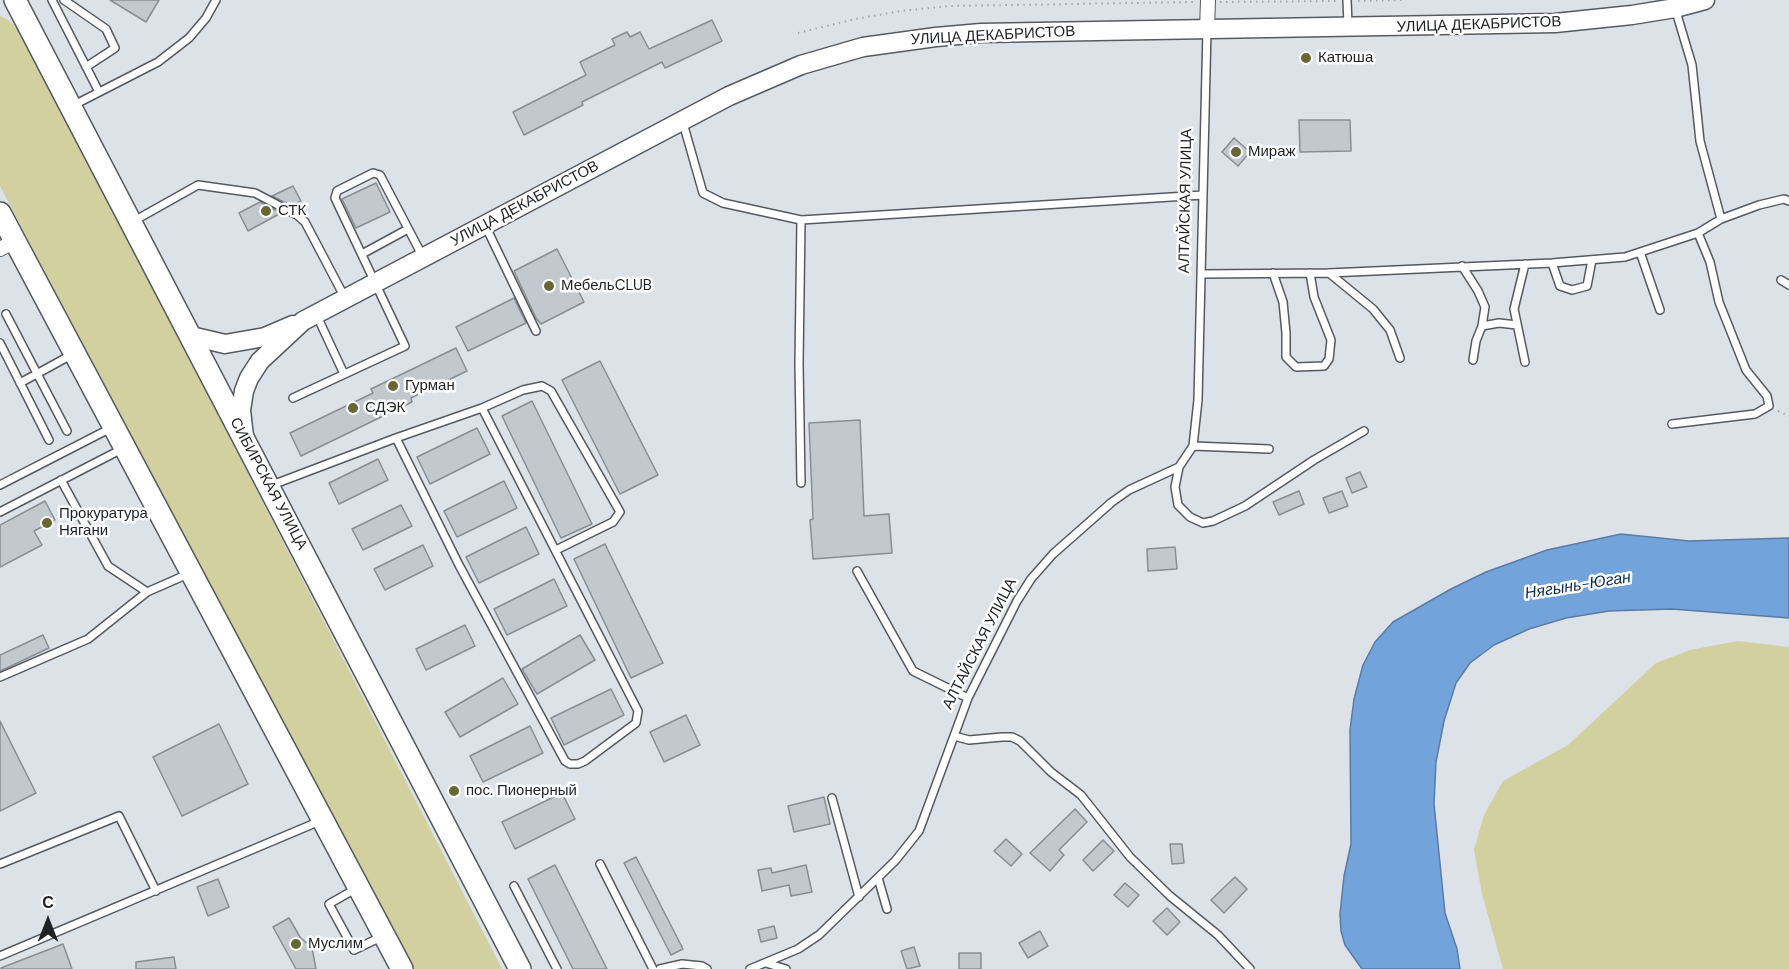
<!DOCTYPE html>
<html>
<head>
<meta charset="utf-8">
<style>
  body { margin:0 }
  #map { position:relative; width:1789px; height:969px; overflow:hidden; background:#dce2e8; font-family:"DM Sans",sans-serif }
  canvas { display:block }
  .north { position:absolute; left:18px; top:891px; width:60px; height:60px; -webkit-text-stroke:4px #fff; paint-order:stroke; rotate:0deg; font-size:16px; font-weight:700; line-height:24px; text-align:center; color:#1f2124 }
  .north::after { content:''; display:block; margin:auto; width:21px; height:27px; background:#1f2124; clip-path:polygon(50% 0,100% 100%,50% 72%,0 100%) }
</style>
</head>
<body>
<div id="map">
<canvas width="1789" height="969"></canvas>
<div class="north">С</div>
</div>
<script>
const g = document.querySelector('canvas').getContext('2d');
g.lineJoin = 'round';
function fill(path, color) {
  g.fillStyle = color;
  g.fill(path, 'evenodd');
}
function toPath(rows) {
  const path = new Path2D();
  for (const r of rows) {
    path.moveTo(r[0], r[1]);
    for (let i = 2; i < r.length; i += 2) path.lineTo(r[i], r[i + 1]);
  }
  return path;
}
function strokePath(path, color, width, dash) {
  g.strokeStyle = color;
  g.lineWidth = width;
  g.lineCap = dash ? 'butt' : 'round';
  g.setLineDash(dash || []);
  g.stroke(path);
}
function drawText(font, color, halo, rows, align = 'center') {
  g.font = font + ' "DM Sans",sans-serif';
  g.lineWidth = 5;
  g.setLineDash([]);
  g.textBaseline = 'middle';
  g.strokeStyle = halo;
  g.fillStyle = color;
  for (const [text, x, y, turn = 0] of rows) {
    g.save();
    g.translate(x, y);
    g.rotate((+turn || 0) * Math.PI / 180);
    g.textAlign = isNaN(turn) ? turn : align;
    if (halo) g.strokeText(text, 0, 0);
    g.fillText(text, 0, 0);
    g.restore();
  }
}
const green = toPath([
  [0,16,10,21,24,36,502,969,412,969,0,186],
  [1738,641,1789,647,1789,969,1503,969,1482,894,1474,850,1484,815,1503,781,1568,745,1656,663,1690,650]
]);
const water = toPath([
  [1621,534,1689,541,1789,538,1789,618,1672,609,1609,611,1566,618,1529,629,1494,645,1470,663,1456,683,1444,721,1436,762,1434,804,1445,913,1457,949,1460,969,1362,969,1345,945,1341,931,1340,914,1344,876,1351,844,1350,730,1354,699,1363,665,1375,642,1393,622,1451,589,1486,572,1547,550,1621,534]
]);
const building = toPath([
  [110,0,159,0,146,22,110,0],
  [712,20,722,41,665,68,662,62,582,102,583,105,524,135,513,112,586,75,580,62,615,45,612,39,627,32,630,37,640,32,649,49,712,20],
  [1299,120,1350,120,1351,151,1300,152,1299,120],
  [1234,138,1250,152,1238,166,1222,152,1234,138],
  [376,183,390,212,356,228,342,199,376,183],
  [293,186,301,201,292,206,272,196,293,186],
  [260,202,281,213,248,231,239,213,260,202],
  [557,249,584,302,541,324,536,318,514,271,557,249],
  [514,298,526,323,468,351,456,327,514,298],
  [456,348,467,371,411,398,412,402,301,456,290,433,373,393,371,389,456,348],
  [600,361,658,475,620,494,562,380,600,361],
  [532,401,592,524,561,538,502,416,532,401],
  [860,420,864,516,889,514,892,553,813,559,810,520,813,519,809,423,860,420],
  [477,428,490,454,430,484,417,457,477,428],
  [378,459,388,480,339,504,329,483,378,459],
  [1360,472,1367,487,1352,493,1346,478,1360,472],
  [504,481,517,508,457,537,444,511,504,481],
  [1299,491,1304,504,1279,515,1273,502,1299,491],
  [1342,491,1348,506,1329,513,1323,498,1342,491],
  [45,501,55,520,34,531,42,545,0,567,0,525,45,501],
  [401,505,412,526,363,550,352,529,401,505],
  [526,527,539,554,479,583,466,557,526,527],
  [605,544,663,663,631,678,574,559,605,544],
  [423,545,433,566,385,590,374,569,423,545],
  [1175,547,1177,569,1148,571,1147,549,1175,547],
  [554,579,567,606,507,635,494,609,554,579],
  [465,625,475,646,426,670,416,649,465,625],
  [43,635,49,648,0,671,0,655,43,635],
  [580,635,595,660,537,694,522,669,580,635],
  [503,678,518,704,460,737,445,712,503,678],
  [611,689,624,715,564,745,551,718,611,689],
  [686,715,700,745,664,762,650,732,686,715],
  [0,721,36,793,0,811,0,721],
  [219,724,248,784,182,816,153,757,219,724],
  [530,726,543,753,483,782,470,756,530,726],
  [562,793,575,819,515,849,502,822,562,793],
  [824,797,830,824,794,832,788,806,824,797],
  [1075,809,1087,822,1059,850,1064,855,1050,871,1030,853,1075,809],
  [1006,839,1022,854,1011,866,994,851,1006,839],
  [1103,840,1114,851,1093,871,1083,860,1103,840],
  [1170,844,1182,844,1184,863,1172,864,1170,844],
  [636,857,683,949,671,955,624,863,636,857],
  [555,865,607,969,573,969,528,879,555,865],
  [806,865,812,892,791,896,789,885,762,891,758,870,771,868,772,873,806,865],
  [1235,877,1247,889,1224,913,1211,900,1235,877],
  [218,879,229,907,208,916,197,887,218,879],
  [1125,883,1139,895,1128,907,1114,895,1125,883],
  [1167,908,1180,922,1167,935,1153,921,1167,908],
  [289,918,300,937,312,948,316,969,296,969,273,927,289,918],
  [774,926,777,938,761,942,758,930,774,926],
  [1040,931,1048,946,1028,958,1019,943,1040,931],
  [63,944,72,969,1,969,1,968,63,944],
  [914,947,920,966,907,969,901,951,914,947],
  [959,953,981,953,981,969,959,969,959,953],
  [174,957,176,969,136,969,136,962,174,957]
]);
const path = toPath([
  [1358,1,1406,0],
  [1220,2,1338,1],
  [798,33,855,19,901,11,949,6,1194,2],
  [1778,411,1789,416]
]);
const service = toPath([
  [52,0,99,92],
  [64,0,106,29,115,48,86,67],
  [1347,0,1348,24],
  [74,105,158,62,189,38,206,18,216,0],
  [683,123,703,193,723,203,801,220],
  [1721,219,1759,205,1784,199,1789,201],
  [132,222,198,185,255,193,297,215,305,222,345,298],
  [485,225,536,331],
  [1640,252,1660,310],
  [362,254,408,229],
  [1552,263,1560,286,1572,290,1587,286,1592,260],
  [1462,266,1478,291,1485,307,1482,326,1476,341,1473,360],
  [1273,273,1283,302,1286,333,1286,357,1296,367,1324,366,1329,359,1331,340,1314,297,1310,273],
  [1329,273,1373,309,1390,330,1400,358],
  [1201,274,1329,273,1552,263,1625,257,1698,233,1721,219,1700,141,1692,65,1675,8],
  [1781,280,1789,285],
  [6,314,67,431],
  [317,316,344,374],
  [1482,326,1499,323,1517,325],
  [0,343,49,440],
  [1525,362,1514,309,1525,264],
  [20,383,73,354],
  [293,398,405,346,335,198,337,191,373,173,380,175,423,257],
  [482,408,523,390,542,386,551,391,620,512,613,522,556,550],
  [1672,424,1755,414,1769,406,1767,396,1746,370,1719,302,1710,262,1698,233],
  [1193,446,1269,449],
  [1179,467,1175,487,1178,505,1190,517,1203,523,1213,521,1245,506,1314,460,1364,431],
  [61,480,108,566,147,592,188,574],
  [801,483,799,364,801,220,1203,195],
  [0,485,111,428],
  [272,485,396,438,482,408,638,711,636,723,585,761,578,764,570,764,565,761,459,565,396,438],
  [0,512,122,449],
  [857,571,913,671,968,698],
  [0,677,88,639,147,592],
  [954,736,969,740,1002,737,1012,737,1020,741,1051,772,1081,795,1130,857,1170,896,1218,935,1250,969],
  [832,798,859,897],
  [0,864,119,816,156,891],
  [600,864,653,969],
  [878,878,887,909],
  [514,886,557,969],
  [357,888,329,904,354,950,383,936],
  [0,956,320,821],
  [766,963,786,969],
  [660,969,682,964,702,966,707,969],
  [750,969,798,949,819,935,895,861,919,831,968,698,1017,601,1031,579,1053,554,1112,502,1129,490,1179,467,1193,446,1198,400,1207,30]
]);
const minor = toPath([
  [1207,30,1208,0],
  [0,249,15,241]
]);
const secondary = toPath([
  [191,336,225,344,265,337,293,325],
  [244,437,241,410,244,391,249,378,260,361,303,321,729,96,801,65,863,47,936,37,981,33,1555,23,1632,15,1675,8,1705,0]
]);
const primary = toPath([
  [15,0,520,969],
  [0,213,402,969]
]);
const markers = [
  [1306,58,6,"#686632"],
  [1236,152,6,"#686632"],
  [266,211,6,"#686632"],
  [549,286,6,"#686632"],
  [393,386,6,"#686632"],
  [353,408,6,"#686632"],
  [47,523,6,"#686632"],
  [454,791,6,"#686632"],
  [296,944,6,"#686632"]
];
const streetNames = [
  ["УЛИЦА ДЕКАБРИСТОВ",1479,25,-2],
  ["УЛИЦА ДЕКАБРИСТОВ",993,36,-3],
  ["АЛТАЙСКАЯ УЛИЦА",1186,201,-89],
  ["УЛИЦА ДЕКАБРИСТОВ",525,204,-28],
  ["СИБИРСКАЯ УЛИЦА",268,484,62],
  ["АЛТАЙСКАЯ УЛИЦА",980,644,-63]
];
const poiNames = [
  ["Катюша",1318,58],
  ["Мираж",1248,152],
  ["СТК",278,211],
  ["МебельCLUB",561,286],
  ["Гурман",405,386],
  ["СДЭК",365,408],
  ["Прокуратура",59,514],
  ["Нягани",59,531],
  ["пос. Пионерный",466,791],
  ["Муслим",308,944]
];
const waterNames = [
  ["Нягынь-Юган",1578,586,-9]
];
fill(green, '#d2d09f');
fill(water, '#73a3db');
strokePath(water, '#5a7ca4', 1.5);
fill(building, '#c2c8ce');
strokePath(building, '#898e94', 1.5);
strokePath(service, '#565a5f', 10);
strokePath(minor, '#565a5f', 16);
strokePath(secondary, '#565a5f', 21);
strokePath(primary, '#565a5f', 24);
strokePath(path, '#a2a7ac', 2, [1.5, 4.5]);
strokePath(service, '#fff', 7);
strokePath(minor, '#fff', 14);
strokePath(secondary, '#fff', 18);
strokePath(primary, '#fff', 21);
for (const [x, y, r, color] of markers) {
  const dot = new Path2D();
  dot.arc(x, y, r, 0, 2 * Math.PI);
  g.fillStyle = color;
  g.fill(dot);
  strokePath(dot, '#fff', 2);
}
drawText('15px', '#1f2124', '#fff', streetNames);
drawText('15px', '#1f2124', '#fff', poiNames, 'left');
drawText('italic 16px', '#0b2d51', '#fff', waterNames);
</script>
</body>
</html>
